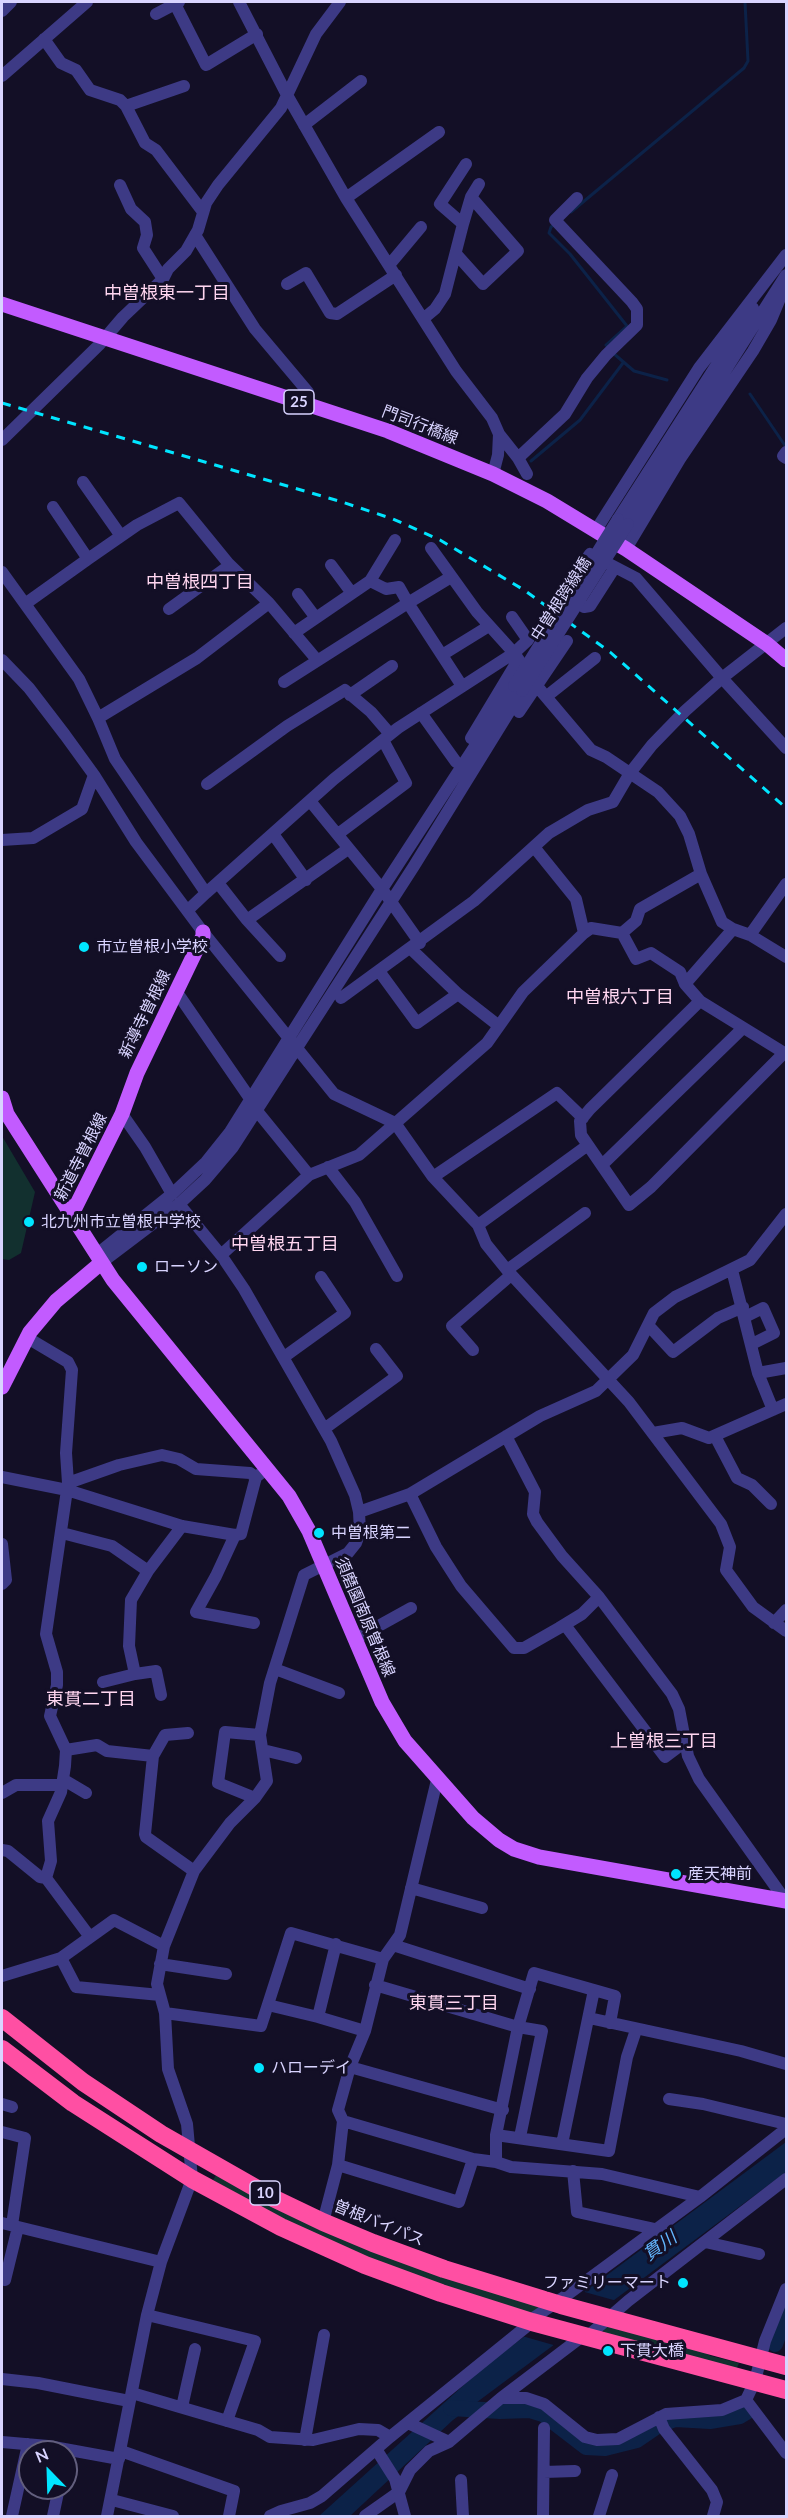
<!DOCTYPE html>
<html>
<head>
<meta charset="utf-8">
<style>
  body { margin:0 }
  #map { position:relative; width:788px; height:2518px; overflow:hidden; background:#130f26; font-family:Lato,sans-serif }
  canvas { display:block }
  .frame { position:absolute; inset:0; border:3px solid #d9d4ff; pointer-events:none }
  .north { position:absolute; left:18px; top:2440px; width:60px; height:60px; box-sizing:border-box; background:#130f26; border:2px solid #625e7d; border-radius:50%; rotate:337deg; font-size:16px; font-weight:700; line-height:24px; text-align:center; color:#d9d4ff }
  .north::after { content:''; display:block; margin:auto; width:21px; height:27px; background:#00e5ff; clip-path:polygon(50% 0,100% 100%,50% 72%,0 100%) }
</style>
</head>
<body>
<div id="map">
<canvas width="788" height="2518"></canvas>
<div class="frame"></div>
<div class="north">N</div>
</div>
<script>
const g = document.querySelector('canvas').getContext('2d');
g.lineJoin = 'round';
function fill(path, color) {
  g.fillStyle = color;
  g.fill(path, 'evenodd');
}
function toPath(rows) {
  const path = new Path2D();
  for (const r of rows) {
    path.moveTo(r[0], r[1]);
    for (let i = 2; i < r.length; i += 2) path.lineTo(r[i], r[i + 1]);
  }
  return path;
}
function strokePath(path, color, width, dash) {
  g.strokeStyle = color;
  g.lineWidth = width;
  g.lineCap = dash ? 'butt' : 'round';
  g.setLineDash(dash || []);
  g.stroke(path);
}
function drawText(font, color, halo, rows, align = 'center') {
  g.font = font + ' Lato,"Noto Sans JP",sans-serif';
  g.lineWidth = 6;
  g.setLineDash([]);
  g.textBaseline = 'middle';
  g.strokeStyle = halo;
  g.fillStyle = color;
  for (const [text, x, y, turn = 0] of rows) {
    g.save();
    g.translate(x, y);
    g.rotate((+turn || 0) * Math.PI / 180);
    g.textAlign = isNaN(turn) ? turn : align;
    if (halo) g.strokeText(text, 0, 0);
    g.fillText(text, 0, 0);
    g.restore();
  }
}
const green = toPath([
  [2,1136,35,1192,21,1253,9,1260,2,1259],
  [217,2174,545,2306,532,2315,432,2283,318,2238,213,2180],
  [603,2325,689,2345,711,2356,739,2363,736,2370,604,2334]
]);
const water = toPath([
  [786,2142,786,2172,453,2420,350,2516,319,2516,486,2365]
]);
const pier = toPath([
  [581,2291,617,2301,557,2346,522,2336]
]);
const stream = toPath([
  [571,212,744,68,748,61,745,2],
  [554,225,551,227,549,233,570,254,627,326,606,345,609,348],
  [613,353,634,371,667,380],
  [750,394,786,447],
  [531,461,580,420,623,363]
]);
const river = toPath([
  [775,2344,786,2314],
  [451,2408,500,2411,530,2410,543,2414,586,2447,605,2448,637,2440,659,2425,675,2419,710,2421,740,2416,750,2410]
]);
const minor = toPath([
  [239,2,287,95,346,198,456,371,492,418,499,434,498,455,493,474],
  [175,4,206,65,257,34],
  [2,11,11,2],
  [156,14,179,2],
  [44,39,61,63,76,70,90,90,120,100,126,106,184,86],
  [2,76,87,2],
  [126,106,145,143,156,150,203,212],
  [304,125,361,81],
  [120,185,131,209,145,222,147,235,143,248,163,279],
  [346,198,439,132],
  [463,224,440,204,466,164],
  [195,235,255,329,308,392,305,404],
  [457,255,483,284,518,251,471,197],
  [390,264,421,227],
  [287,284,306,273,330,313,337,314,396,275],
  [423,319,435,309,445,294,463,224,471,197,479,184],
  [499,434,518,458],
  [2,440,99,345,123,317,163,279,168,269,186,251,198,230,206,203,218,185,281,108,316,34,340,2],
  [786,452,783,456,786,458],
  [527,474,518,458,565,414,587,378,606,355,637,325,637,309,632,302,555,220,577,198],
  [83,482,121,536],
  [618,519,753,308],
  [628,524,786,275],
  [596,530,699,368,786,255],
  [431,548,477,612,514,653,528,640,512,617],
  [626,549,680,459,753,351,771,320,786,284],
  [88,559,137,525,179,503,228,563,269,603,197,658,98,718],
  [331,565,351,592],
  [615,567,590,606,584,607,565,594,565,589,590,554,636,578,722,678,786,748],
  [2,572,79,679,98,718,115,759,206,893,188,910],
  [370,581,395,540],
  [298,594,316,618],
  [269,603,317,660],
  [25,604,88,559,53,507],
  [169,609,230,565],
  [294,633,370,581,386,589,399,587,408,603,451,577],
  [442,655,489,626],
  [2,660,29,688,65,735,94,775,136,842,203,932,334,1094,395,1123,433,1177,478,1225,486,1244,507,1270,629,1402,721,1524,730,1547,726,1570,753,1607,786,1631],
  [284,682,408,603,462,686],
  [350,695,392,666],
  [547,696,595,658],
  [519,712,567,641],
  [421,713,456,762],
  [471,738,518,660],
  [207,784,287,726,345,690,371,712,390,734],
  [310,801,382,889,420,943],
  [273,834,306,880],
  [338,834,406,783,383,740],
  [2,840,33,838,82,809,94,775],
  [218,883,247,920,348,849],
  [206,893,334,779,398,728,514,653,536,685,591,750,606,757,658,792,680,816,689,834,701,874,722,922,733,929,750,935,786,884],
  [247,920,280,956],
  [733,929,685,984,700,1001,786,1054],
  [584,933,591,928,622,933,636,921,640,909,701,874],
  [622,933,636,959,651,953,680,972,685,984],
  [750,935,786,957],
  [379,971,417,1023,458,994,411,949],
  [176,991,251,1100],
  [458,994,499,1026],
  [341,998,474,901,549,833,588,810,613,802,630,773,652,745,685,711,722,678,786,628],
  [700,1001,590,1109,580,1121,581,1135,629,1205,651,1187,784,1053],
  [257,1111,309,1175],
  [122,1114,145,1147,172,1194],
  [602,1165,743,1028],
  [328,1167,355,1202,397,1276],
  [433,1177,557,1093,583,1118],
  [478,1225,588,1145],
  [96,1255,172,1194,206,1162,230,1132,382,889,514,686],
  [221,1255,309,1175,359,1155,487,1043,523,992,584,933,576,899,534,847],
  [101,1263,179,1204,205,1180,233,1147,414,866,522,691],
  [507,1270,585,1213],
  [732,1270,758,1373,773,1410],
  [745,1317,763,1308,774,1333,752,1344],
  [648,1325,673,1352,718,1318,743,1307],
  [26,1337,68,1362,72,1370,66,1453,68,1483,46,1634,57,1672,57,1685,50,1716,66,1750,65,1766,61,1792,48,1821,51,1861,46,1878,90,1937],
  [473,1350,452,1326,511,1275],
  [284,1357,345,1313,321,1277],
  [758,1373,786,1368],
  [324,1429,397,1376,376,1349],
  [653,1433,682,1428,709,1438,786,1404],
  [506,1436,535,1492,533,1514,537,1522,562,1556,599,1597,672,1694,679,1709,688,1756,699,1779,785,1900],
  [715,1436,737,1478,752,1485,771,1504],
  [2,1477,67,1490,182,1526,235,1535,241,1534,256,1477,267,1469],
  [68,1483,119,1465,162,1455,179,1459,196,1469,250,1473,256,1477],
  [410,1494,436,1547,461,1586,514,1648,524,1648,559,1628,582,1614,599,1597],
  [359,1512,410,1494,540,1416,596,1391,633,1355,654,1313,675,1297,750,1260,786,1214],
  [62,1533,112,1546,148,1571,182,1526],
  [235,1535,216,1576,196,1612,254,1623],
  [2,1544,6,1580,2,1584],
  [774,1623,786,1610],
  [565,1625,665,1757,685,1742],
  [355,1639,411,1608],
  [275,1669,339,1693],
  [135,1674,156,1671,161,1695],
  [103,1682,135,1674,129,1646,131,1600,148,1571],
  [188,1733,165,1735,153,1756,145,1834,146,1837,194,1871],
  [66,1750,97,1745,107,1751,153,1756],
  [263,1750,296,1758],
  [64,1780,86,1793],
  [2,1793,16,1785,62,1785],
  [255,1798,218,1783,225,1732,260,1735],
  [2,1850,8,1851,40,1877,46,1878],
  [411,1888,482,1908],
  [393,1945,530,1989],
  [61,1958,76,1987,160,1995],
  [160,1964,226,1974],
  [2,1976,61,1958,114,1920,164,1946],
  [375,1985,518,2027,542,2031,520,2137],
  [594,1990,615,1996,610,2023],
  [268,2005,318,2017,365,2031],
  [165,2013,261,2026,291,1933,383,1959],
  [318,2017,336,1944],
  [589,2018,741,2051,786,2064],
  [350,2067,503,2110],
  [669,2099,703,2104,786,2124],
  [2,2104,12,2107],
  [343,2121,473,2159],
  [2,2132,25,2138,12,2225],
  [496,2135,609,2151,627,2057,636,2030],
  [496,2162,496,2135,518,2027,534,1973,594,1990,562,2144],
  [338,2165,459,2202,473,2159,496,2162,511,2167,602,2174,700,2197],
  [573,2171,577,2212,655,2229],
  [323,2222,338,2165,343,2121,338,2110,350,2067,365,2031,383,1959,400,1935,437,1780],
  [2,2223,161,2262],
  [705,2242,759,2254],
  [2,2279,5,2280,18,2227],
  [147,2315,255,2341,227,2421],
  [529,2321,567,2295,700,2197,786,2129],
  [588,2336,628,2301,786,2179],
  [2,2379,38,2383,129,2401],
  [132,2393,258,2430,270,2437,313,2440,359,2429,378,2430,390,2437,322,2496,310,2503,281,2511,270,2516],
  [501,2398,526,2398,544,2404,585,2437,597,2440,618,2439,666,2414,722,2410,746,2400,755,2381,765,2341,786,2289],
  [746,2400,786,2453],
  [182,2407,195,2349],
  [659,2417,664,2429,712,2490,717,2502,713,2516],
  [408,2423,449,2442],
  [390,2437,532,2322],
  [305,2440,324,2335],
  [2,2442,48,2446,119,2459],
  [376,2449,395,2479,405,2516],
  [121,2451,234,2491,229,2516],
  [544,2472,575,2471],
  [461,2480,463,2516],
  [112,2500,173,2516],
  [12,2516,28,2444],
  [53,2516,59,2488],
  [107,2516,147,2315,161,2262,192,2179,187,2124,168,2069,165,2013,157,1984,164,1946,194,1871,230,1823,255,1798,267,1781,260,1735,270,1683,304,1575,348,1553,356,1543,360,1532,359,1512,355,1495,331,1441,244,1289,221,1255,179,1204],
  [365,2516,399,2492,410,2470,429,2451,449,2442,501,2398,584,2335],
  [543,2516,544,2428],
  [599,2516,612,2475]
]);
const major = toPath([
  [2,304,388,431,493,474,547,501,626,549,767,644,786,660],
  [2,1098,7,1114,113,1280,289,1496,309,1531,382,1702,405,1741,473,1818,499,1840,514,1849,539,1857,786,1901],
  [71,1216,122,1114,137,1073,203,936,203,932],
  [2,1387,30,1332,56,1301,101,1263]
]);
const highway = toPath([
  [2,2018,83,2082,161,2134,275,2199,323,2222,373,2243,444,2269,561,2305,786,2366],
  [2,2049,73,2103,192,2179,281,2227,365,2265,441,2293,532,2322,786,2390]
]);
const rail = toPath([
  [2,403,339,501,393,519,440,540,524,590,610,652,786,808]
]);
const minorBridge = toPath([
  [514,686,618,519],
  [522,691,628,524]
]);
const markers = [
  [84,947,6,"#00e5ff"],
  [29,1222,6,"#00e5ff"],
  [142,1267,6,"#00e5ff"],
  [319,1533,6,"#00e5ff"],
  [676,1874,6,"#00e5ff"],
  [259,2068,6,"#00e5ff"],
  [683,2283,6,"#00e5ff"],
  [608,2351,6,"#00e5ff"]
];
const shields = [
  [299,402,30],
  [265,2193,30]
];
const shieldNames = [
  ["25",299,402],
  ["10",265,2193]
];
const streetNames = [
  ["門司行橋線",420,425,21],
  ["中曽根跨線橋",561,599,-57],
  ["新導寺曽根線",145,1014,-64],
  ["新道寺曽根線",81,1157,-63],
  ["須磨園南原曽根線",365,1617,67],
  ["曽根バイパス",379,2223,22]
];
const poiNames = [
  ["市立曽根小学校",96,947],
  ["北九州市立曽根中学校",41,1222],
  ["ローソン",154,1267],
  ["中曽根第二",331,1533],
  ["産天神前",688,1874],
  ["ハローデイ",271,2068],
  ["ファミリーマート",671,2283,"right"],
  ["下貫大橋",620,2351]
];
const neighbourhoodNames = [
  ["中曽根東一丁目",167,293],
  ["中曽根四丁目",200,582],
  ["中曽根六丁目",620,997],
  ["中曽根五丁目",285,1244],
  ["東貫二丁目",91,1699],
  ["上曽根三丁目",664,1741],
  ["東貫三丁目",454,2003]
];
const waterNames = [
  ["貫川",660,2246,-36]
];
fill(green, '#12302f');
fill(water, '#0c2248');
fill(pier, '#130f26');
strokePath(stream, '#0c2248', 3);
strokePath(river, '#0c2248', 16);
strokePath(minor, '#3d3a85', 12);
strokePath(major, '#c25bff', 15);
strokePath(highway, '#ff4fa3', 18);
strokePath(rail, '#00e5ff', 3, [9, 8]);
strokePath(minorBridge, '#3d3a85', 12);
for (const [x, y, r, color] of markers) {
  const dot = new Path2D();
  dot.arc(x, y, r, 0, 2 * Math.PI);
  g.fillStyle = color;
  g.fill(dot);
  strokePath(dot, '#130f26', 2);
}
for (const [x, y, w] of shields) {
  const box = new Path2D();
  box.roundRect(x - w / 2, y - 12, w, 24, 4.5);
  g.fillStyle = '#130f26';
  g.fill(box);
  strokePath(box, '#d9d4ff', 1.5);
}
drawText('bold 15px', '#d9d4ff', null, shieldNames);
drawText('16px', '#d9d4ff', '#130f26', streetNames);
drawText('16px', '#d9d4ff', '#130f26', poiNames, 'left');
drawText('18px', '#ffd6f0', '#130f26', neighbourhoodNames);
drawText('italic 18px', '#62b6ff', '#130f26', waterNames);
</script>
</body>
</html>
